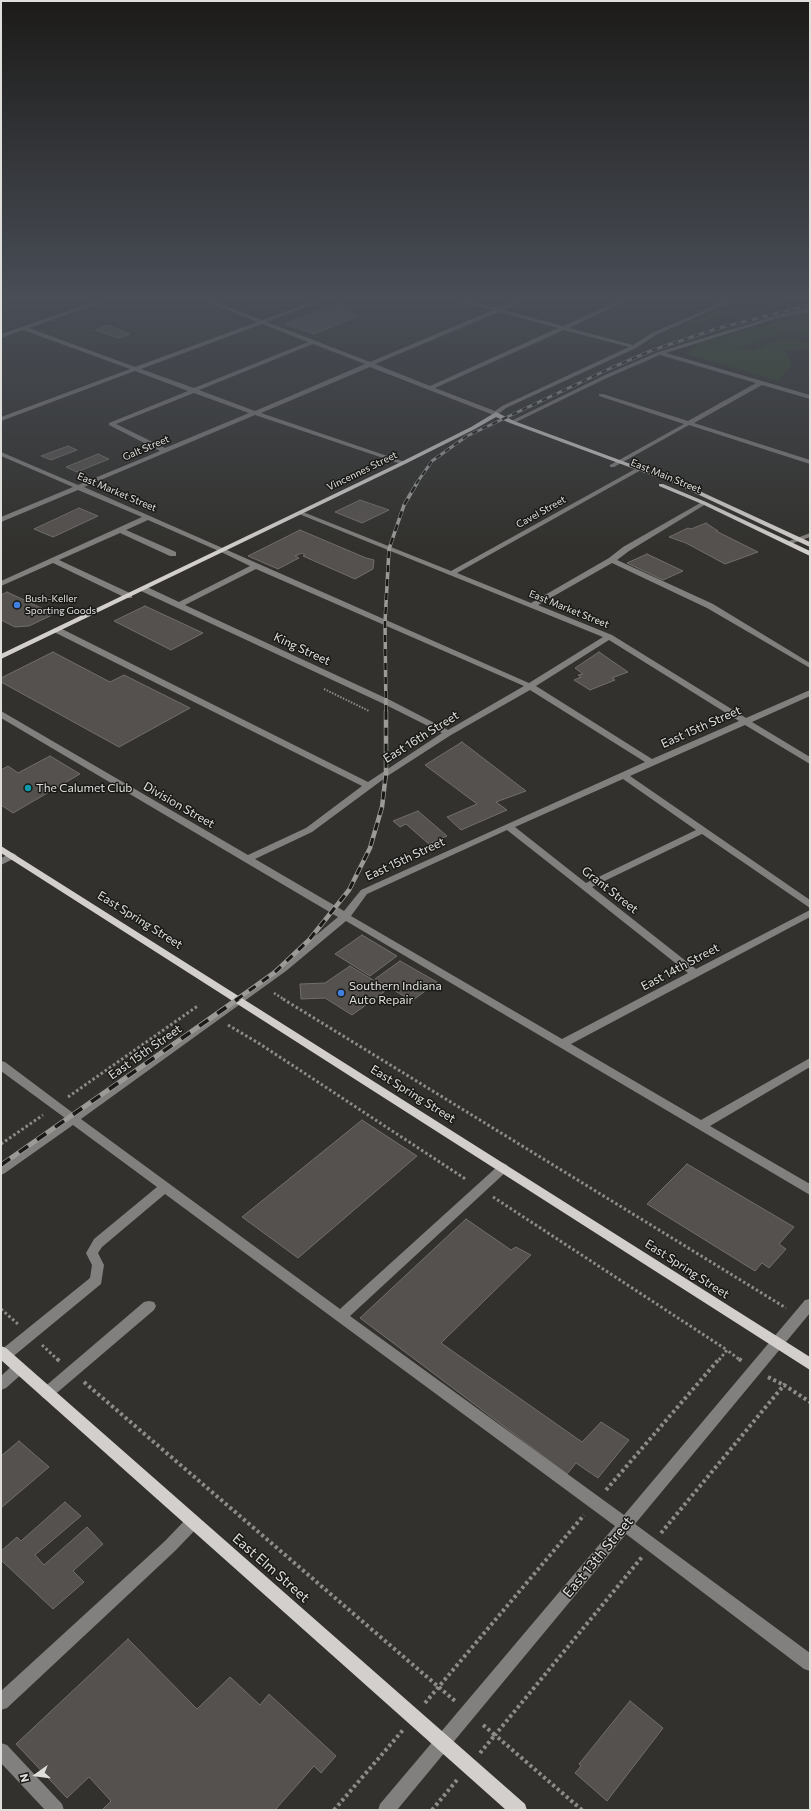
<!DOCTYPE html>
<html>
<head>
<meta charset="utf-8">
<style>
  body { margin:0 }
  #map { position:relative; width:811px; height:1811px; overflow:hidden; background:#32312d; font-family:Commissioner,sans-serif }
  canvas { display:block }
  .frame { position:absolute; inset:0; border:2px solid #e0dfdc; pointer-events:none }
  .north { position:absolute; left:16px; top:1755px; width:40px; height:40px; -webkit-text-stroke:3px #191917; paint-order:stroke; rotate:256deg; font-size:11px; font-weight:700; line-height:16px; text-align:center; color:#e0dfdc }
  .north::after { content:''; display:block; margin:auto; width:14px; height:18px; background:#e0dfdc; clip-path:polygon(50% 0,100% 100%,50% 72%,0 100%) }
</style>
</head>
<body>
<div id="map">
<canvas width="811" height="1811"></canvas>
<div class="frame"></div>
<div class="north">N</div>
</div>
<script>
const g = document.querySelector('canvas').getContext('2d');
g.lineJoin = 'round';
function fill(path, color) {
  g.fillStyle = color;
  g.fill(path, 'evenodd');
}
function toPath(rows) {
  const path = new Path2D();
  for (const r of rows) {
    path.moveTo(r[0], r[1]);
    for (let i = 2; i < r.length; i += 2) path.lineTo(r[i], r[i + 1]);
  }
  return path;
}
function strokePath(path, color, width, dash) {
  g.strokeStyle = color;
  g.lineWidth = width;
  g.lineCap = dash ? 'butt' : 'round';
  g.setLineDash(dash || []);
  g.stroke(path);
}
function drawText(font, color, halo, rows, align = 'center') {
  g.font = font + ' Commissioner,sans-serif';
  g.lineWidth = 3;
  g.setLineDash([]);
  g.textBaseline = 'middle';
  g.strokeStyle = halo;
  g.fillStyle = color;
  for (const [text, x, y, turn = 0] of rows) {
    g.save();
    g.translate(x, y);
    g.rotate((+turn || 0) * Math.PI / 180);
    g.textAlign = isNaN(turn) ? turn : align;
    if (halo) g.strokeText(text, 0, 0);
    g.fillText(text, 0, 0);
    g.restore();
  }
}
const green = toPath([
  [744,301,789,301,762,305,673,330],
  [803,315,810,315,810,337,790,331,738,348,754,350,771,342,794,339,810,343,809,349,784,350,792,364,778,381,686,354,699,343]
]);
const building = toPath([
  [339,303,354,308,344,312,359,316,314,334,285,324,339,303],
  [107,325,130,334,118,338,95,330,107,325],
  [68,446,77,450,51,460,41,456,68,446],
  [98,454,109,459,77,472,66,467,98,454],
  [360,500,389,510,362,523,335,512,360,500],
  [79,508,98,516,53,537,34,529,79,508],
  [706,523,718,531,716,531,758,552,725,564,686,543,669,537,688,528,691,529,706,523],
  [300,530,366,558,374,560,373,569,355,579,303,556,305,555,302,553,295,556,299,558,278,569,248,556,300,530],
  [647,554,683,571,663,580,627,563,647,554],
  [7,592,54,614,29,626,15,627,1,620,1,595,7,592],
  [145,606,203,633,171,650,114,621,145,606],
  [53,652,110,682,124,675,190,708,119,747,1,682,1,678,53,652],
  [599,652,628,672,612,678,615,680,590,690,574,680,581,677,578,675,583,674,575,668,599,652],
  [462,742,526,791,496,802,507,810,461,830,447,817,477,804,425,765,462,742],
  [50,756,80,774,13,813,1,805,1,770,8,766,18,773,50,756],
  [418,811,447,836,429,844,406,824,400,827,393,821,418,811],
  [362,935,397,956,370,976,335,954,362,935],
  [400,961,437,982,412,1001,375,979,400,961],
  [350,966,388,989,352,1015,325,998,301,999,300,984,325,983,350,966],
  [362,1120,417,1156,298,1258,242,1217,362,1120],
  [687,1164,794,1227,779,1244,786,1249,769,1268,762,1263,755,1271,647,1204,687,1164],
  [466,1219,511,1250,516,1247,531,1255,441,1343,582,1442,601,1422,629,1440,598,1478,576,1463,567,1474,360,1318,466,1219],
  [19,1441,49,1467,1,1508,1,1456,19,1441],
  [65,1502,81,1516,35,1555,44,1565,87,1527,103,1544,73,1571,84,1582,53,1609,1,1560,1,1551,17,1537,21,1541,65,1502],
  [128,1639,197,1709,230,1677,260,1705,269,1694,336,1756,321,1773,314,1766,275,1810,102,1810,111,1801,89,1777,67,1798,16,1744,128,1639],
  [630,1701,663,1728,607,1801,575,1773,581,1766,579,1764,630,1701]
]);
const pathFar3 = toPath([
  [324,689,369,711]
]);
const pathFar2 = toPath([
  [274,993,285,1000]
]);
const pathFar1 = toPath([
  [283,999,786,1308],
  [228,1025,260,1044,467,1180],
  [68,1097,199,1005],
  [1,1144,43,1115],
  [493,1197,727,1350],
  [1,1309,19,1325],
  [42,1345,58,1360],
  [719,1360,727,1350,740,1360]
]);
const path = toPath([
  [57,1359,61,1362],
  [739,1359,742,1361],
  [768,1377,784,1385],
  [84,1382,455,1701],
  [606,1490,719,1359],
  [661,1533,784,1385,810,1402],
  [425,1703,584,1515],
  [480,1753,495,1735,482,1724],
  [334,1810,403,1730],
  [432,1810,457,1780],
  [582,1810,495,1735,642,1557]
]);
const minor = toPath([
  [98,301,105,301,29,328,135,367,257,322,206,301,212,301,262,320,315,301,321,301,267,322,370,362,493,310,462,302,462,301,469,301,498,308,516,301,522,301,503,310,563,326,619,301,625,301,569,328,633,345,652,333,725,301,732,301,656,335,636,348,506,408,496,416,370,367,261,413,405,462,405,464,401,464,255,415,84,487,529,683,603,637,299,514,299,512,303,512,451,571,637,468,641,468,641,470,457,573,531,603,609,558,623,547,702,502,706,502,706,504,629,551,617,560,713,604,810,663,810,668,707,608,612,563,538,605,612,635,746,718,810,690,810,696,752,722,810,757,810,764,745,725,630,776,810,900,810,908,702,834,592,887,696,969,810,910,810,917,571,1044,701,1120,810,1058,810,1067,710,1126,810,1184,810,1195,346,921,286,971,81,1119,340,1309,499,1165,503,1163,507,1165,509,1168,507,1171,350,1316,624,1515,805,1300,810,1299,810,1313,635,1524,810,1653,810,1671,804,1669,626,1534,397,1810,378,1810,380,1804,615,1526,165,1194,102,1247,98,1253,104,1265,101,1284,10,1359,5,1361,1,1359,1,1350,90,1278,92,1265,86,1253,94,1239,157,1187,73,1125,5,1173,1,1175,1,1164,65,1118,1,1071,1,1061,5,1062,73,1113,278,967,338,917,1,718,1,711,248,855,306,828,362,786,54,632,54,628,60,628,368,782,442,733,384,704,141,591,141,587,147,587,179,602,250,566,221,552,148,520,126,530,176,552,176,556,170,556,120,533,59,560,132,594,132,598,126,598,53,563,1,586,1,581,142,517,78,490,1,522,1,517,73,487,1,456,1,452,78,485,160,451,109,425,109,423,188,391,135,371,1,421,1,417,130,369,23,330,1,338,1,334,98,301],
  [499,312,558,328,430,386,375,364,499,312],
  [262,324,308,342,194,388,141,369,262,324],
  [564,330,629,347,502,406,495,411,435,388,564,330],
  [313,344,365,364,255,411,199,390,313,344],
  [194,393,249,413,165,448,116,424,194,393],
  [256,569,524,686,448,730,390,700,185,605,256,569],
  [609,640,739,721,652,759,536,686,609,640],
  [530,690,645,762,361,890,344,911,255,859,312,832,389,775,451,735,530,690],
  [623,779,696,830,586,883,515,827,623,779],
  [507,830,582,889,688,973,562,1039,351,916,367,894,507,830],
  [810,308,810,312,778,318,666,353,810,395,810,399,762,385,694,423,810,460,810,464,689,425,614,467,610,467,610,465,684,424,599,396,599,394,603,394,688,421,756,383,660,355,609,377,514,423,509,422,605,375,658,352,775,316,810,308],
  [810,533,810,537,788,545,784,543,810,533],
  [12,853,15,854,17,856,15,858,1,865,1,858,12,853],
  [149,1301,154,1302,156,1306,154,1310,52,1397,47,1399,42,1397,40,1393,42,1389,144,1302,149,1301],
  [19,1362,24,1364,26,1368,24,1372,6,1388,1,1390,1,1376,14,1364,19,1362],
  [193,1515,198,1517,200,1522,198,1527,175,1551,7,1708,1,1710,1,1691,165,1541,188,1517,193,1515],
  [1,1743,7,1745,62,1804,64,1810,45,1810,1,1763,1,1743]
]);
const major = toPath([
  [496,412,514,421,682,483,810,542,810,547,678,485,510,423,496,417,475,429,405,464,1,659,1,654,401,462,471,427,496,412],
  [659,484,663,484,706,502,810,551,810,556,702,504,659,486,659,484],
  [1,846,810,1357,810,1370,1,853,1,846],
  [1,1346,6,1348,525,1804,527,1810,506,1810,1,1360,1,1346]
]);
const railFar3 = toPath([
  [416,484,432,461,467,436,611,368,653,350,719,328,810,305]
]);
const railFar2 = toPath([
  [386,712,385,622,389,549,404,505,417,483]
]);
const railFar1 = toPath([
  [236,1000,274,973,309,940,349,890,370,848,382,807,386,773,386,711]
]);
const rail = toPath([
  [1,1165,238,999]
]);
const markers = [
  [17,605,4,"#3f7fe0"],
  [28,788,4,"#0f9aa8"],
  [341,993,4,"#3f7fe0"]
];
const farStreetnames = [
  ["Galt Street",146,448,-23],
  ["Vincennes Street",362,471,-26],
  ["East Main Street",666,476,22],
  ["East Market Street",117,492,23],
  ["Cavel Street",541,512,-29],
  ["East Market Street",569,609,22]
];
const farPoinames = [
  ["Bush-Keller",25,599],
  ["Sporting Goods",25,611]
];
const streetNames = [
  ["King Street",302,649,25],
  ["East 15th Street",701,727,-24],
  ["East 16th Street",421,737,-32],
  ["Division Street",179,805,30],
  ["East 15th Street",405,859,-25],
  ["Grant Street",610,890,38],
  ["East Spring Street",140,920,32],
  ["East 14th Street",680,967,-28],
  ["East 15th Street",145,1052,-35],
  ["East Spring Street",413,1094,32],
  ["East Spring Street",687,1269,33]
];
const poiNames = [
  ["The Calumet Club",36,788],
  ["Southern Indiana",349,986],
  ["Auto Repair",349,1000]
];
const nearStreetnames = [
  ["East 13th Street",598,1557,-50],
  ["East Elm Street",271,1568,41]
];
fill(green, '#314324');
fill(building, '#55514e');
strokePath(building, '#726e6a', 1);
strokePath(pathFar3, '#8d8c88', 2, [1.5, 1.5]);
strokePath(pathFar2, '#8d8c88', 2.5, [2, 2]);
strokePath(pathFar1, '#8d8c88', 3, [2.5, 2.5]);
strokePath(path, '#8d8c88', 4, [3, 3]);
fill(minor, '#82807e');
fill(major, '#d3cfcc');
strokePath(railFar3, '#9b9a97', 3);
strokePath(railFar2, '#9b9a97', 3.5);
strokePath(railFar1, '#9b9a97', 4.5);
strokePath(rail, '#9b9a97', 5);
strokePath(railFar3, '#191917', 2, [5.5]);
strokePath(railFar2, '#191917', 2.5, [7]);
strokePath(railFar1, '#191917', 3, [8]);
strokePath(rail, '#191917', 3.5, [11]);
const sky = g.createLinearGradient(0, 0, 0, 554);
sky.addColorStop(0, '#1c1b19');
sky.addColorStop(0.54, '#494e57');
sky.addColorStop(1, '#494e5700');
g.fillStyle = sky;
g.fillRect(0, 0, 811, 554);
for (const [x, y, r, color] of markers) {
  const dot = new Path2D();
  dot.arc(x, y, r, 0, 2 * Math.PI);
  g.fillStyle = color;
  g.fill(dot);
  strokePath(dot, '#191917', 1.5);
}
drawText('10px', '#e0dfdc', '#191917', farStreetnames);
drawText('10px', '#e0dfdc', '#191917', farPoinames, 'left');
drawText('12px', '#e0dfdc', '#191917', streetNames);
drawText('12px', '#e0dfdc', '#191917', poiNames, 'left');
drawText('14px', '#e0dfdc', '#191917', nearStreetnames);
</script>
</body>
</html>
